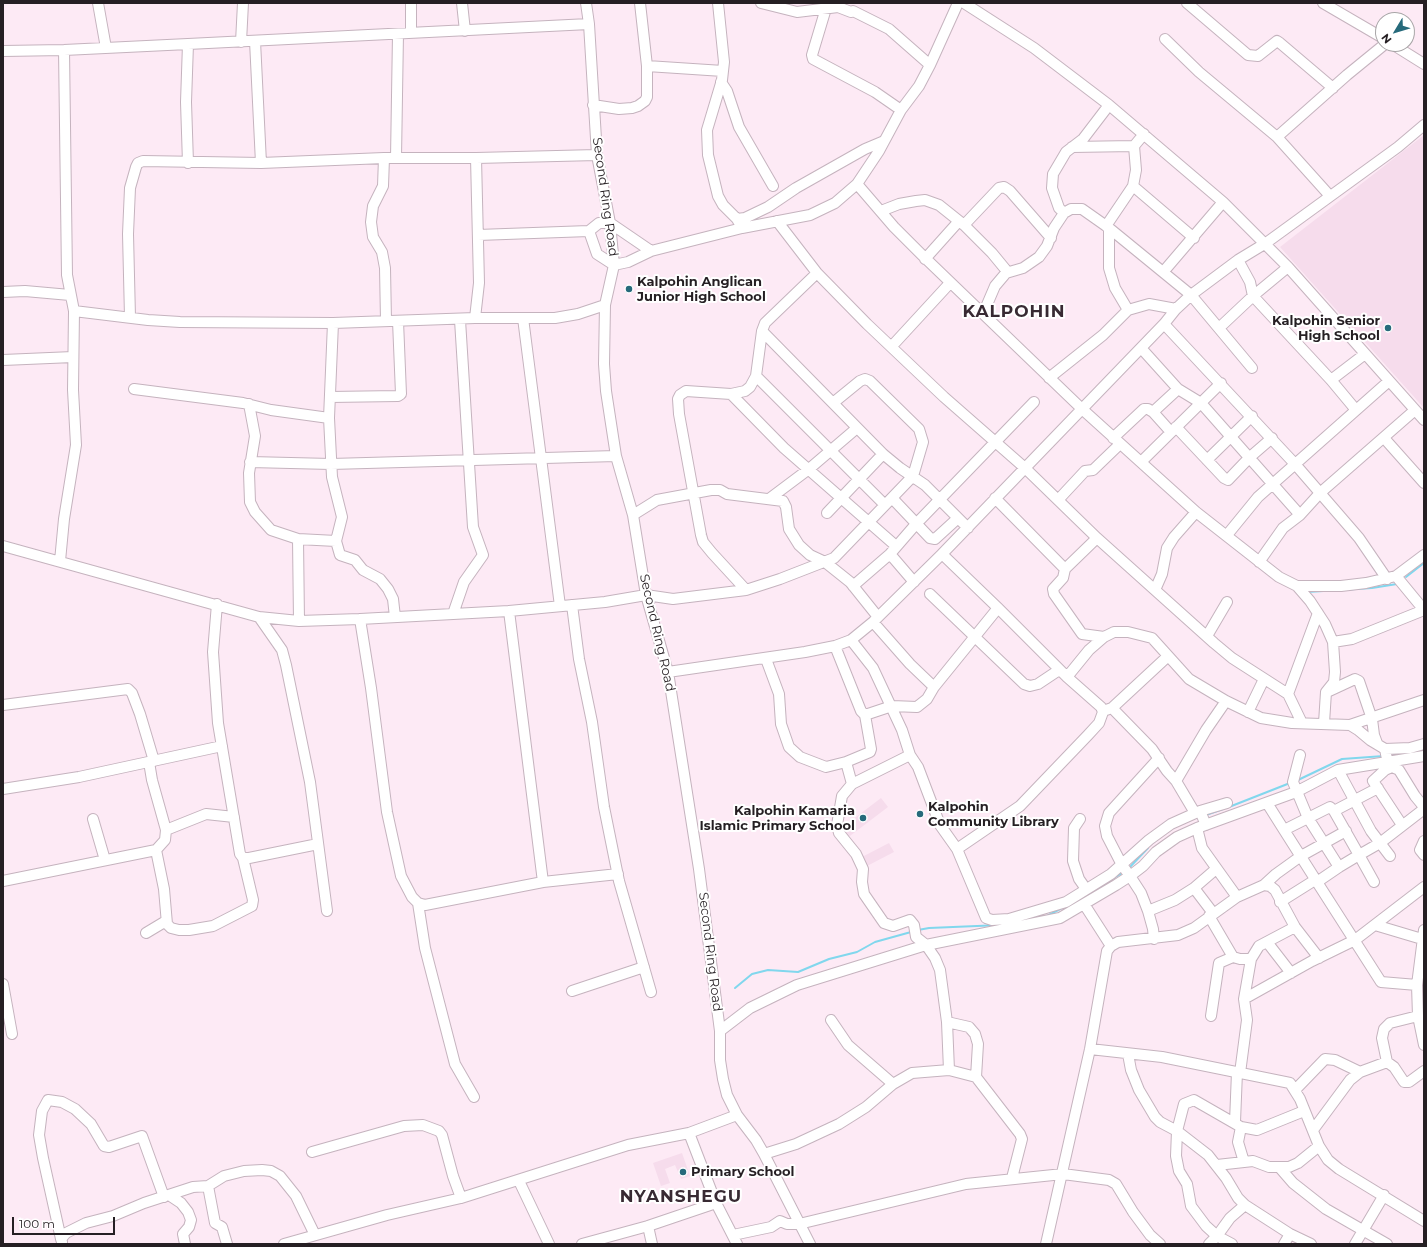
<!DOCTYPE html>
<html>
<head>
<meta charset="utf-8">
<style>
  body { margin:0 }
  #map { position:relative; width:1427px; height:1247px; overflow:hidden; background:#fdeaf5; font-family:Montserrat,sans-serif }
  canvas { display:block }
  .frame { position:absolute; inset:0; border:4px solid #251f23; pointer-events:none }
  .north { position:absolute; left:1375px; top:12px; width:40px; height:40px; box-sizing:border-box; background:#fff; border:1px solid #a8a5a7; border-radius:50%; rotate:232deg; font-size:11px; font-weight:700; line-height:16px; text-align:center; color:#251f23 }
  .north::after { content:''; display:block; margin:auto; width:14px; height:18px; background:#266a7b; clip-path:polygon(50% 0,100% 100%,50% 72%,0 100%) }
  .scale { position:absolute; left:12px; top:1217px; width:103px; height:18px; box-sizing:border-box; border:2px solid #251f23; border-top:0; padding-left:5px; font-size:12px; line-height:14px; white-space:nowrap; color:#251f23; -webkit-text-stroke:3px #fff; paint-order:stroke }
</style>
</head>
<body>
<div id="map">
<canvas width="1427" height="1247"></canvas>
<div class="frame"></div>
<div class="north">N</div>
<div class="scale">100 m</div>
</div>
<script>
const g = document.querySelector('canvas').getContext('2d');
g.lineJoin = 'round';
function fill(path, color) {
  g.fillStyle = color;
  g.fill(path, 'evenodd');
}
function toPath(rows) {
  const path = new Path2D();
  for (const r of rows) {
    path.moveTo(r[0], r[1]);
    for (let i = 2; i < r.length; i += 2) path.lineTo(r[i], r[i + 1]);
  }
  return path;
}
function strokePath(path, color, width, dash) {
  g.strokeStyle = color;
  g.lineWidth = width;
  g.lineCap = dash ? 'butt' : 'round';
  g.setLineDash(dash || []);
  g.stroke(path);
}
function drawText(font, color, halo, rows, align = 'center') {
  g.font = font + ' Montserrat,sans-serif';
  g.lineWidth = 4;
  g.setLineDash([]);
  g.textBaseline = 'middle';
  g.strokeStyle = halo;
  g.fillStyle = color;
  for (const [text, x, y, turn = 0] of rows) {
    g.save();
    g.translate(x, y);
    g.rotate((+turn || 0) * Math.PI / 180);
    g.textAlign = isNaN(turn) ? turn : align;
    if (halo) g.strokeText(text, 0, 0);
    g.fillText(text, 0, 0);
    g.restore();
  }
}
const built = toPath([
  [1424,135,1424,408,1280,247],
  [881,798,888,807,846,839,839,830],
  [889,843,894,852,867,866,862,857],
  [682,1153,690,1176,681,1179,675,1165,665,1169,670,1183,661,1186,653,1163]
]);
const stream = toPath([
  [1406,577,1424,563],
  [1307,592,1372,588,1397,584],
  [1391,756,1410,753],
  [1298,780,1342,759,1384,756],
  [1229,807,1290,783],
  [1206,815,1223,809],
  [1129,868,1148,848],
  [1107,882,1124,872],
  [1047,916,1062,908],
  [918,930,929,928,1001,925],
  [735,988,752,974,768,970,798,972,829,959,857,952,875,942,911,932]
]);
const minor = toPath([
  [98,3,106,48],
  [462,3,465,31],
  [586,3,589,24,597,155,610,223,614,265,605,305,604,364,606,391,616,456,633,515,646,595,668,672,699,869,720,1031,720,1060,723,1079,727,1095,737,1115,756,1140,764,1154,810,1244],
  [718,3,724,62,722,80,707,130,708,155,718,196,723,205,737,219,742,228],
  [761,3,797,12,838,7,851,12,853,11,889,29,930,65],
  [964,3,1034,48,1109,105,1223,202,1288,267,1424,420],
  [1187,3,1248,55,1258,56,1277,41,1280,43,1333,88],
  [1323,3,1383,38],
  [827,5,812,55,813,59,875,92,901,110],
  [411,33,411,3],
  [1165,39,1199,72,1277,137,1330,196],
  [255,41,261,163],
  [241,42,243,3],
  [188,44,186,102,188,163],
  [1392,44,1424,64],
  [64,50,67,275,74,311],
  [3,51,64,50,188,44,589,24],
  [647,66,723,71],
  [721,82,727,91,739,127,773,186],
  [593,105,619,109,632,108,638,106,645,101,647,97,647,66,640,3],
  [1109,105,1083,139,1066,152,1053,174,1052,188,1059,208,1064,213,1071,209,1082,209,1109,228,1109,268,1115,288,1128,310],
  [1277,137,1347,75,1385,44],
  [1072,147,1134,146],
  [384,158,383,186,373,206,371,222,373,237,382,252,385,268,386,321],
  [396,158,398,34],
  [857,184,894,227,922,255,1082,409,1196,512,1279,577,1297,586,1341,586,1366,583,1396,576,1424,555],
  [1133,186,1194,238],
  [881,211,899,204,916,201,925,200,939,205,964,225,992,253,1006,270,1006,273],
  [737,219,745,218,768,207,796,188,865,149,884,141],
  [777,221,817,273,867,324,944,397,1025,468,1097,538,1214,643,1232,658,1288,694,1302,723],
  [964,225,999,188,1004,187,1010,191,1051,238],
  [1106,226,1133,186,1136,170,1134,146,1144,134],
  [1109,228,1191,295,1252,368],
  [478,235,589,231],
  [651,251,610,223,599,223,589,231,597,254,614,265,628,262,651,251,742,228,810,215,835,203,857,184,879,151,901,110,919,86,930,65,958,3],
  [925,259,959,221],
  [1288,267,1253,296,1331,380,1356,410],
  [1164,271,1223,202],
  [3,292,25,291,70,295],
  [983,314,995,286,1006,273,1023,268,1039,257,1047,246,1054,228,1064,213],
  [130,317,128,234,130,188,136,167,138,163,143,161,261,163,384,158,476,158,597,155],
  [475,318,479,283,476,158],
  [523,318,560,606],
  [333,323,329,418,332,477,342,517,336,541,340,555,355,560,363,570,380,579,388,589,393,599,395,617],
  [1164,324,1295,464,1359,538,1387,579],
  [1219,328,1253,296,1250,282,1238,260],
  [762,331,883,454,900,468,925,485,968,528],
  [892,346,950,283],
  [1141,348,1178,389,1201,403,1300,515],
  [3,360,73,357],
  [756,376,885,505],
  [1049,378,1103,335,1128,310,1149,304,1176,309],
  [1331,380,1365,354],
  [134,389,243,403,271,410,329,418],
  [731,394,784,448,896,546],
  [330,397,398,396,401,394,398,321],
  [249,404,255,436,249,473,250,502,255,512,271,530,298,539,336,541],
  [1153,412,1178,389],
  [1176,427,1224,478,1228,480,1250,457,1272,438],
  [1113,438,1144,409,1148,409,1153,412,1170,431],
  [1384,438,1424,483],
  [1207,460,1252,416],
  [250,462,331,464,616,456],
  [1141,462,1221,383],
  [892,498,930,538,935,539,958,518],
  [995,498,1065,569,1097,538],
  [769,499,809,469,857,428],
  [1058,500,1085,471,1093,470,1120,444],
  [827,513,883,454],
  [633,515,657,500,711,490,720,490,727,494,783,501,786,507,789,529,799,545,810,555,825,562,850,582,878,617],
  [1227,535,1258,497,1389,381],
  [298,539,299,621],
  [3,546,259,617,299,621,360,619,509,611,605,602,646,595,673,599,746,590,780,579,834,558,913,476,923,442,919,429,870,381,865,379,860,381,833,403],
  [890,554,914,582],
  [942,554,873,622,851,640,873,668,902,730,910,755,918,767,940,825,957,849,986,918,992,920,1009,919,1010,928],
  [60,561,64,519,76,445,73,390,74,311,148,320,180,322,333,323,475,318,555,318,578,314,605,305],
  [1259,562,1283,528,1300,515,1320,493,1415,410],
  [1065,569,1063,578,1053,589,1054,594,1082,634,1104,637],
  [853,586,890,554,916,524,1034,402],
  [1297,586,1310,601,1325,624,1333,642,1335,672,1334,682,1326,692,1324,723],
  [746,590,712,553,703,542,701,535,679,414,678,399,680,395,686,391,731,394,745,391,750,387,756,376,762,331,765,323,817,273],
  [1155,590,1162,574,1167,548,1174,537,1196,512],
  [930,594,1024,684,1030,686,1038,684,1059,670],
  [217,604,213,652,218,723,240,854,243,858,249,858,318,844],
  [572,605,579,659,592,722,604,807,619,881,651,992],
  [509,611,543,882],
  [453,614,464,582,483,555,473,527,460,320],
  [259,617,282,650,286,665,310,782,327,911],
  [360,619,371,688,387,812,401,876,412,897,418,903,425,905,543,882,618,874],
  [873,622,910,664,934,687],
  [1207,636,1227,602],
  [1333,642,1352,639,1424,610,1396,576],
  [835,646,861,711,865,715,892,706,917,707,927,699,934,687,998,608],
  [766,659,779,694,781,724,789,747,800,757,826,767,846,762,870,752,871,749,865,715],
  [668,672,805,652,835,646,851,640],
  [1067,677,1089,650,1104,637,1114,632,1128,632,1152,638,1189,679,1226,701,1261,718,1292,723,1350,725,1358,730,1370,740,1385,749,1387,759,1392,767,1399,770,1415,796,1424,807],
  [1327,692,1355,679,1359,681,1372,719,1374,735,1377,743],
  [1288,694,1318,613],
  [3,705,128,689,132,693,140,714,154,761],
  [1112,708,1152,749,1167,771,1176,781,1195,813],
  [1106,710,1112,708,1167,657],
  [1248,712,1264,679],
  [1350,725,1424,700],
  [1385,749,1410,748,1424,744],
  [910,755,852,784,842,796,837,825,839,833,856,854,863,869,862,882,864,894,884,923,893,926,910,920,914,925,916,937,926,945,935,958,940,970,947,1022,949,1070],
  [1300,755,1293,782,1308,818,1339,867,1359,855,1334,811],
  [846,762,852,784],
  [1392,767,1385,770,1373,781,1402,825],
  [1338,770,1371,831,1390,856],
  [1176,781,1206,730,1226,701],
  [3,789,79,777,222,746],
  [1267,803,1284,830,1330,807,1334,811,1378,788],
  [93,819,105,860],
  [1080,819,1074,828,1073,861,1079,879,1086,889],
  [1206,825,1200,811,1227,803],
  [1197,828,1296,792,1338,770,1424,756],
  [166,830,206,814,234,817],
  [1284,830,1317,882,1339,867],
  [1424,841,1420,850,1424,855],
  [957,849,1020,806,1088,735,1099,723,1103,712,1101,707,1067,677,998,608,942,554,1164,324,1176,309,1191,295,1238,260,1266,243,1398,147,1424,125],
  [156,850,164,889,167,924,171,928,179,930,189,930,213,926,252,906,253,900,243,858],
  [3,881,156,850,165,840,166,830,152,780,149,762],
  [1317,882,1381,982,1417,985],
  [1374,882,1359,855,1380,843,1424,809],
  [1264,885,1276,874,1301,856,1346,831],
  [1280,902,1315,880],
  [418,903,425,948,455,1064,474,1097],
  [1084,904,1111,946],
  [1148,911,1175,900,1194,888],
  [1213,913,1194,888,1216,869],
  [1209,916,1233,957,1240,959,1251,959],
  [1009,919,1066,902,1111,874,1149,840,1171,824,1200,811],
  [1375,925,1422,939],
  [1424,930,1417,985,1418,1016,1424,1045],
  [146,933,166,921],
  [1154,939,1153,929,1148,911,1141,893,1130,876,1143,866,1156,852,1177,837,1197,828,1202,848,1237,897],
  [1267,942,1291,973],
  [3,984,12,1034],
  [572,991,644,967],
  [1244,999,1312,961,1355,940,1424,887],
  [1211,1016,1219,963,1233,957],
  [831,1020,848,1045,893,1084],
  [947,1022,969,1027,975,1034,978,1044,976,1077],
  [720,1031,750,1008,797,985,926,945,1060,918,1116,885,1130,876,1122,865,1107,836,1105,826,1109,813,1159,758],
  [1090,1049,1162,1057,1290,1083,1300,1099,1319,1146,1328,1160,1339,1169,1424,1221],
  [1128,1054,1131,1070,1139,1090,1155,1117,1160,1122,1177,1131,1208,1155,1226,1178,1238,1198,1245,1205,1290,1234,1311,1244],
  [1387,1062,1382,1038,1384,1029,1390,1023,1418,1016],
  [1240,1073,1247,1020,1244,999,1251,959,1259,946,1295,927],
  [1295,1090,1325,1059,1335,1060,1360,1072],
  [1235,1122,1237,1072],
  [1241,1127,1238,1142,1244,1162],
  [1313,1130,1350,1080,1360,1072,1387,1062,1394,1067,1404,1082,1409,1082,1424,1071],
  [689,1133,716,1203,737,1244],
  [312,1152,404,1126,423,1125,439,1131,442,1135,453,1176,461,1198],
  [764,1154,796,1144,839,1124,866,1107,893,1084,912,1073,949,1070,976,1077,1020,1134,1022,1139,1012,1178],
  [1217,1165,1253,1161,1269,1167,1289,1167,1298,1163,1319,1146],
  [1280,1168,1293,1183,1326,1209,1387,1244],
  [519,1181,549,1244],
  [169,1195,181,1203,188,1212,191,1220,189,1227,183,1234,185,1244],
  [648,1226,652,1244],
  [733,1235,771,1227,780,1221,787,1224,799,1224,966,1184,1063,1174,1109,1180,1116,1184,1133,1212,1150,1235,1160,1244],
  [61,1239,43,1158,39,1135,42,1111,48,1100,62,1102,75,1109,91,1124,104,1146,109,1147,142,1136,164,1197],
  [62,1242,61,1239,66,1233,86,1223,113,1216,144,1203,193,1187,208,1186],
  [227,1244,222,1227,215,1223,208,1186,224,1176,244,1171,262,1170,271,1171,280,1176,296,1196,315,1235],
  [284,1244,387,1215,461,1198,628,1145,689,1133,737,1115],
  [582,1244,648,1226,716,1203],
  [1046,1244,1090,1049,1107,951,1111,946,1118,942,1178,935,1194,928,1237,897,1264,885,1270,886,1275,890,1295,927,1319,958],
  [1209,1244,1217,1236,1230,1218,1245,1205],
  [1232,1244,1217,1236,1206,1226,1191,1206,1187,1184,1179,1171,1176,1156,1177,1131,1184,1104,1194,1100,1241,1127,1257,1130,1304,1111],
  [1284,1244,1290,1234],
  [1355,1244,1384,1195]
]);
const markers = [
  [629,289,4,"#266a7b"],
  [1388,328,4,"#266a7b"],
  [920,814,4,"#266a7b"],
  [863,818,4,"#266a7b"],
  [683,1172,4,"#266a7b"]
];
const streetNames = [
  ["Second Ring Road",605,197,82],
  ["Second Ring Road",657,633,77],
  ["Second Ring Road",710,952,83]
];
const poiNames = [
  ["Kalpohin Anglican",637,282],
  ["Junior High School",637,297],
  ["Kalpohin Senior",1380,321,"right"],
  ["High School",1380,336,"right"],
  ["Kalpohin",928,807],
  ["Community Library",928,822],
  ["Kalpohin Kamaria",855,811,"right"],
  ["Islamic Primary School",855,826,"right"],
  ["Primary School",691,1172]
];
const districtNames = [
  ["KALPOHIN",1014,312],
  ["NYANSHEGU",681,1197]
];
fill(built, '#f6dcec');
strokePath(stream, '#81d7ed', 2);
strokePath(minor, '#c5b3be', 12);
strokePath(minor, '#fff', 10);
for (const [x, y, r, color] of markers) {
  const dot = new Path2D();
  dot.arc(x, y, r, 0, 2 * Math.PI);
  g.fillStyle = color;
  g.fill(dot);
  strokePath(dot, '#fff', 1.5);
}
drawText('13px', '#251f23', '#fff', streetNames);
drawText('bold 13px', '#251f23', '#fff', poiNames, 'left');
g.letterSpacing = '1px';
drawText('bold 17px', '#382a33', '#fff', districtNames);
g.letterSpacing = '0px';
</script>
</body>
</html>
